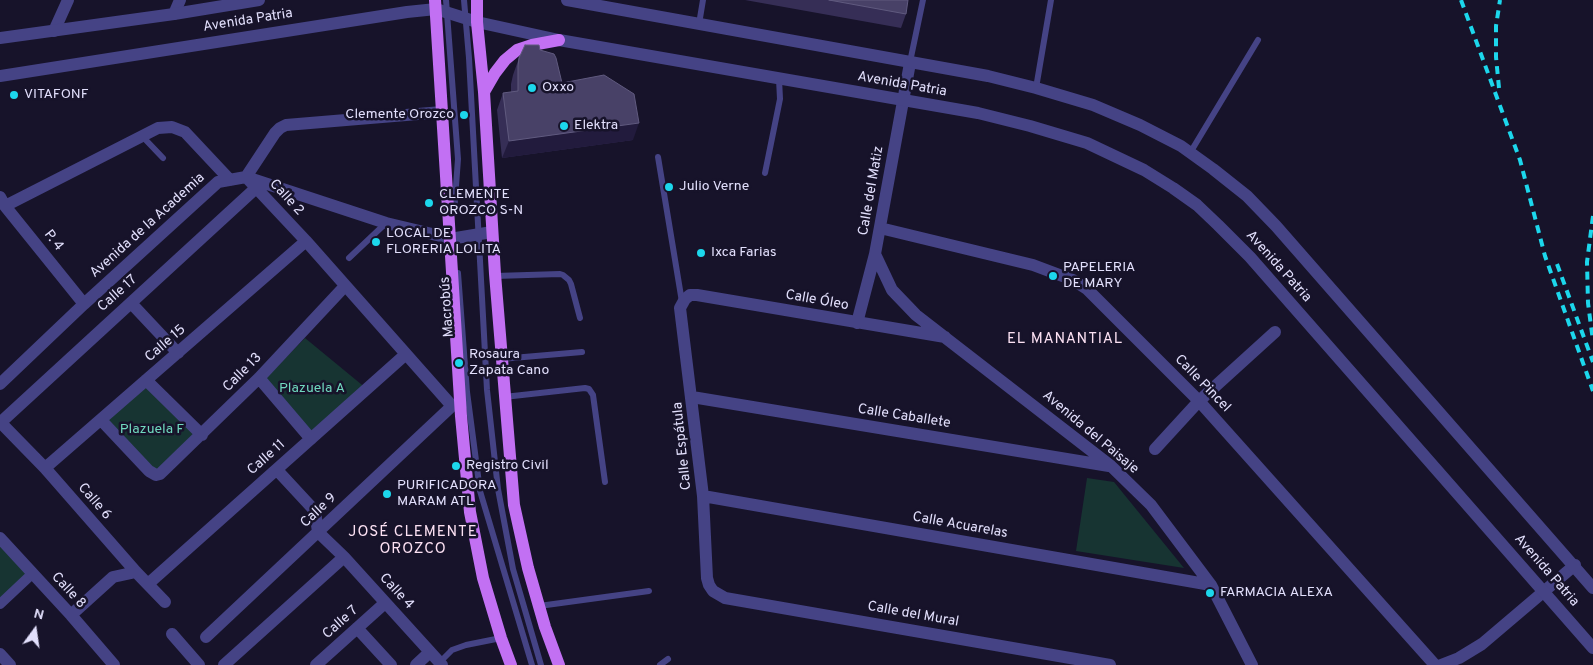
<!DOCTYPE html>
<html>
<head>
<meta charset="utf-8">
<style>
  body { margin:0 }
  #map { position:relative; width:1593px; height:665px; overflow:hidden; background:#17132a; font-family:Overpass,sans-serif }
  canvas { display:block }
  .north { position:absolute; left:10px; top:605px; width:50px; height:50px; -webkit-text-stroke:4px #17132a; paint-order:stroke; rotate:14deg; font-size:14px; font-weight:700; line-height:20px; text-align:center; color:#e2dffc }
  .north::after { content:''; display:block; margin:auto; width:18px; height:22px; background:#e2dffc; clip-path:polygon(50% 0,100% 100%,50% 72%,0 100%) }
</style>
</head>
<body>
<div id="map">
<canvas width="1593" height="665"></canvas>
<div class="north">N</div>
</div>
<script>
const g = document.querySelector('canvas').getContext('2d');
g.lineJoin = 'round';
function fill(path, color) {
  g.fillStyle = color;
  g.fill(path, 'evenodd');
}
function toPath(rows) {
  const path = new Path2D();
  for (const r of rows) {
    path.moveTo(r[0], r[1]);
    for (let i = 2; i < r.length; i += 2) path.lineTo(r[i], r[i + 1]);
  }
  return path;
}
function strokePath(path, color, width, dash) {
  g.strokeStyle = color;
  g.lineWidth = width;
  g.lineCap = dash ? 'butt' : 'round';
  g.setLineDash(dash || []);
  g.stroke(path);
}
function drawText(font, color, halo, rows, align = 'center') {
  g.font = font + ' Overpass,sans-serif';
  g.lineWidth = 5;
  g.setLineDash([]);
  g.textBaseline = 'middle';
  g.strokeStyle = halo;
  g.fillStyle = color;
  for (const [text, x, y, turn = 0] of rows) {
    g.save();
    g.translate(x, y);
    g.rotate((+turn || 0) * Math.PI / 180);
    g.textAlign = isNaN(turn) ? turn : align;
    if (halo) g.strokeText(text, 0, 0);
    g.fillText(text, 0, 0);
    g.restore();
  }
}
const green = toPath([
  [305,338,367,389,311,439,259,385],
  [146,380,202,435,156,475,101,420],
  [1087,478,1114,482,1184,568,1076,551],
  [0,538,32,574,0,604]
]);
const service = toPath([
  [446,0,458,159,454,213],
  [464,0,469,58,487,390,498,489,513,569,541,665],
  [699,24,703,0],
  [910,62,923,0],
  [1036,88,1051,0],
  [142,136,163,158],
  [1190,153,1258,40],
  [658,157,682,302],
  [765,173,780,99,779,79],
  [349,258,386,223],
  [458,273,467,392,480,491,532,665],
  [495,276,560,274,563,275,569,280,571,284,580,318],
  [501,359,582,352],
  [504,397,585,388,589,389,593,395,605,482],
  [539,606,649,591],
  [440,662,452,650,466,645,501,638],
  [660,665,668,659]
]);
const pedestrian = toPath([
  [0,604,32,574]
]);
const minor = toPath([
  [174,14,180,0],
  [54,31,68,0],
  [246,177,275,133,280,128,286,125,442,112],
  [0,197,5,206,84,304],
  [5,206,158,128,172,127,185,132,230,180],
  [880,228,1033,265,1073,280,1087,289,1199,401,1435,665],
  [875,254,892,290,916,315,1111,466,1151,505,1211,585,1252,665],
  [131,303,178,353],
  [857,323,875,254,910,63],
  [945,337,697,295,690,295,685,299,680,308,703,496,707,578,709,585,713,591,725,598,1110,665],
  [259,378,311,439],
  [146,380,202,435],
  [0,384,84,304,218,182,246,177,386,223,449,238,456,238,492,232],
  [692,397,1109,466],
  [101,420,149,471,156,475,160,474,259,378,345,286],
  [0,422,45,468,136,572,165,602],
  [0,423,256,188],
  [1155,449,1199,401,1275,332],
  [45,468,306,241],
  [277,470,315,511,318,532,344,557,442,665],
  [703,496,1211,585],
  [0,538,71,615,114,665],
  [148,584,406,354],
  [71,615,113,577,136,572],
  [357,628,391,665],
  [172,634,199,665],
  [206,637,452,406,306,241,246,177],
  [0,654,10,665],
  [224,665,344,557],
  [316,665,385,603],
  [416,665,430,652],
  [1441,665,1459,658,1482,644,1575,565]
]);
const tertiary = toPath([
  [567,0,988,76,1036,88,1093,105,1140,125,1181,146,1213,169,1247,196,1276,226,1593,588],
  [0,38,174,14,259,0],
  [0,76,407,12,436,9,477,22,559,40,978,113,1030,126,1087,143,1144,170,1173,188,1197,205,1218,225,1250,257,1593,648]
]);
const primary = toPath([
  [435,0,461,416,470,512,483,578,501,638,511,665],
  [477,0,477,22,484,92,495,274,514,505,528,568,545,627,559,665],
  [484,92,495,73,505,60,517,50,532,45,559,40]
]);
const rail = toPath([
  [1461,0,1520,160,1545,256,1593,391],
  [1499,88,1496,57,1496,26,1500,0],
  [1593,216,1587,262,1588,303,1593,341],
  [1557,264,1593,362]
]);
const wall = toPath([
  [745,0,908,0,906,14,901,28],
  [540,50,562,83,633,140,502,158,497,110,503,93,511,92,511,84,513,75,519,58]
]);
const shadedWall = toPath([
  [639,123,633,140,502,158,509,141]
]);
const building = toPath([
  [829,0,908,0,906,14,829,0],
  [525,45,539,45,540,50,554,54,556,58,562,83,604,75,634,94,639,123,509,141,503,93,518,91,518,66,519,58,525,45]
]);
const markers = [
  [532,88,5,"#1cd7ec"],
  [14,95,5,"#1cd7ec"],
  [464,115,5,"#1cd7ec"],
  [564,126,5,"#1cd7ec"],
  [669,187,5,"#1cd7ec"],
  [429,203,5,"#1cd7ec"],
  [376,242,5,"#1cd7ec"],
  [701,253,5,"#1cd7ec"],
  [1053,276,5,"#1cd7ec"],
  [459,363,5,"#1cd7ec"],
  [456,466,5,"#1cd7ec"],
  [387,494,5,"#1cd7ec"],
  [1210,593,5,"#1cd7ec"]
];
const streetNames = [
  ["Avenida Patria",248,21,-9],
  ["Avenida Patria",902,85,10],
  ["Calle del Matiz",872,191,-80],
  ["Calle 2",286,198,47],
  ["Avenida de la Academia",148,226,-42],
  ["P. 4",53,241,52],
  ["Avenida Patria",1278,267,48],
  ["Calle 17",118,294,-42],
  ["Calle Óleo",817,301,10],
  ["Macrobús",448,307,-94],
  ["Calle 15",166,344,-41],
  ["Calle 13",243,373,-45],
  ["Calle Pincel",1202,384,46],
  ["Calle Caballete",904,417,9],
  ["Avenida del Paisaje",1090,433,40],
  ["Calle Espátula",683,446,-96],
  ["Calle 11",267,458,-42],
  ["Calle 6",94,502,49],
  ["Calle 9",319,511,-43],
  ["Calle Acuarelas",960,526,10],
  ["Avenida Patria",1546,571,49],
  ["Calle 8",68,591,47],
  ["Calle 4",396,592,47],
  ["Calle del Mural",913,615,10],
  ["Calle 7",341,623,-42]
];
const poiNames = [
  ["Oxxo",542,88],
  ["VITAFONF",24,95],
  ["Clemente Orozco",454,115,"right"],
  ["Elektra",574,126],
  ["Julio Verne",679,187],
  ["CLEMENTE",439,195],
  ["OROZCO S-N",439,211],
  ["LOCAL DE",386,234],
  ["FLORERIA LOLITA",386,250],
  ["Ixca Farias",711,253],
  ["PAPELERIA",1063,268],
  ["DE MARY",1063,284],
  ["Rosaura",469,355],
  ["Zapata Cano",469,371],
  ["Registro Civil",466,466],
  ["PURIFICADORA",397,486],
  ["MARAM ATL",397,502],
  ["FARMACIA ALEXA",1220,593]
];
const parkNames = [
  ["Plazuela A",312,389],
  ["Plazuela F",152,430]
];
const neighbourhoodNames = [
  ["EL MANANTIAL",1065,340],
  ["JOSÉ CLEMENTE",413,533],
  ["OROZCO",413,550]
];
fill(green, '#173432');
strokePath(service, '#454385', 6);
strokePath(pedestrian, '#454385', 10);
strokePath(minor, '#454385', 12);
strokePath(tertiary, '#454385', 12);
strokePath(primary, '#c270f3', 12);
strokePath(rail, '#1cd7ec', 4, [8, 6]);
fill(wall, '#362e56');
fill(shadedWall, '#221b3d');
fill(building, '#484167');
strokePath(building, '#605a7f', 1);
for (const [x, y, r, color] of markers) {
  const dot = new Path2D();
  dot.arc(x, y, r, 0, 2 * Math.PI);
  g.fillStyle = color;
  g.fill(dot);
  strokePath(dot, '#17132a', 2);
}
drawText('14px', '#e2dffc', '#17132a', streetNames);
drawText('14px', '#e2dffc', '#17132a', poiNames, 'left');
drawText('14px', '#70d8be', '#17132a', parkNames);
g.letterSpacing = '1px';
drawText('15px', '#fce1f3', '#17132a', neighbourhoodNames);
g.letterSpacing = '0px';
</script>
</body>
</html>
